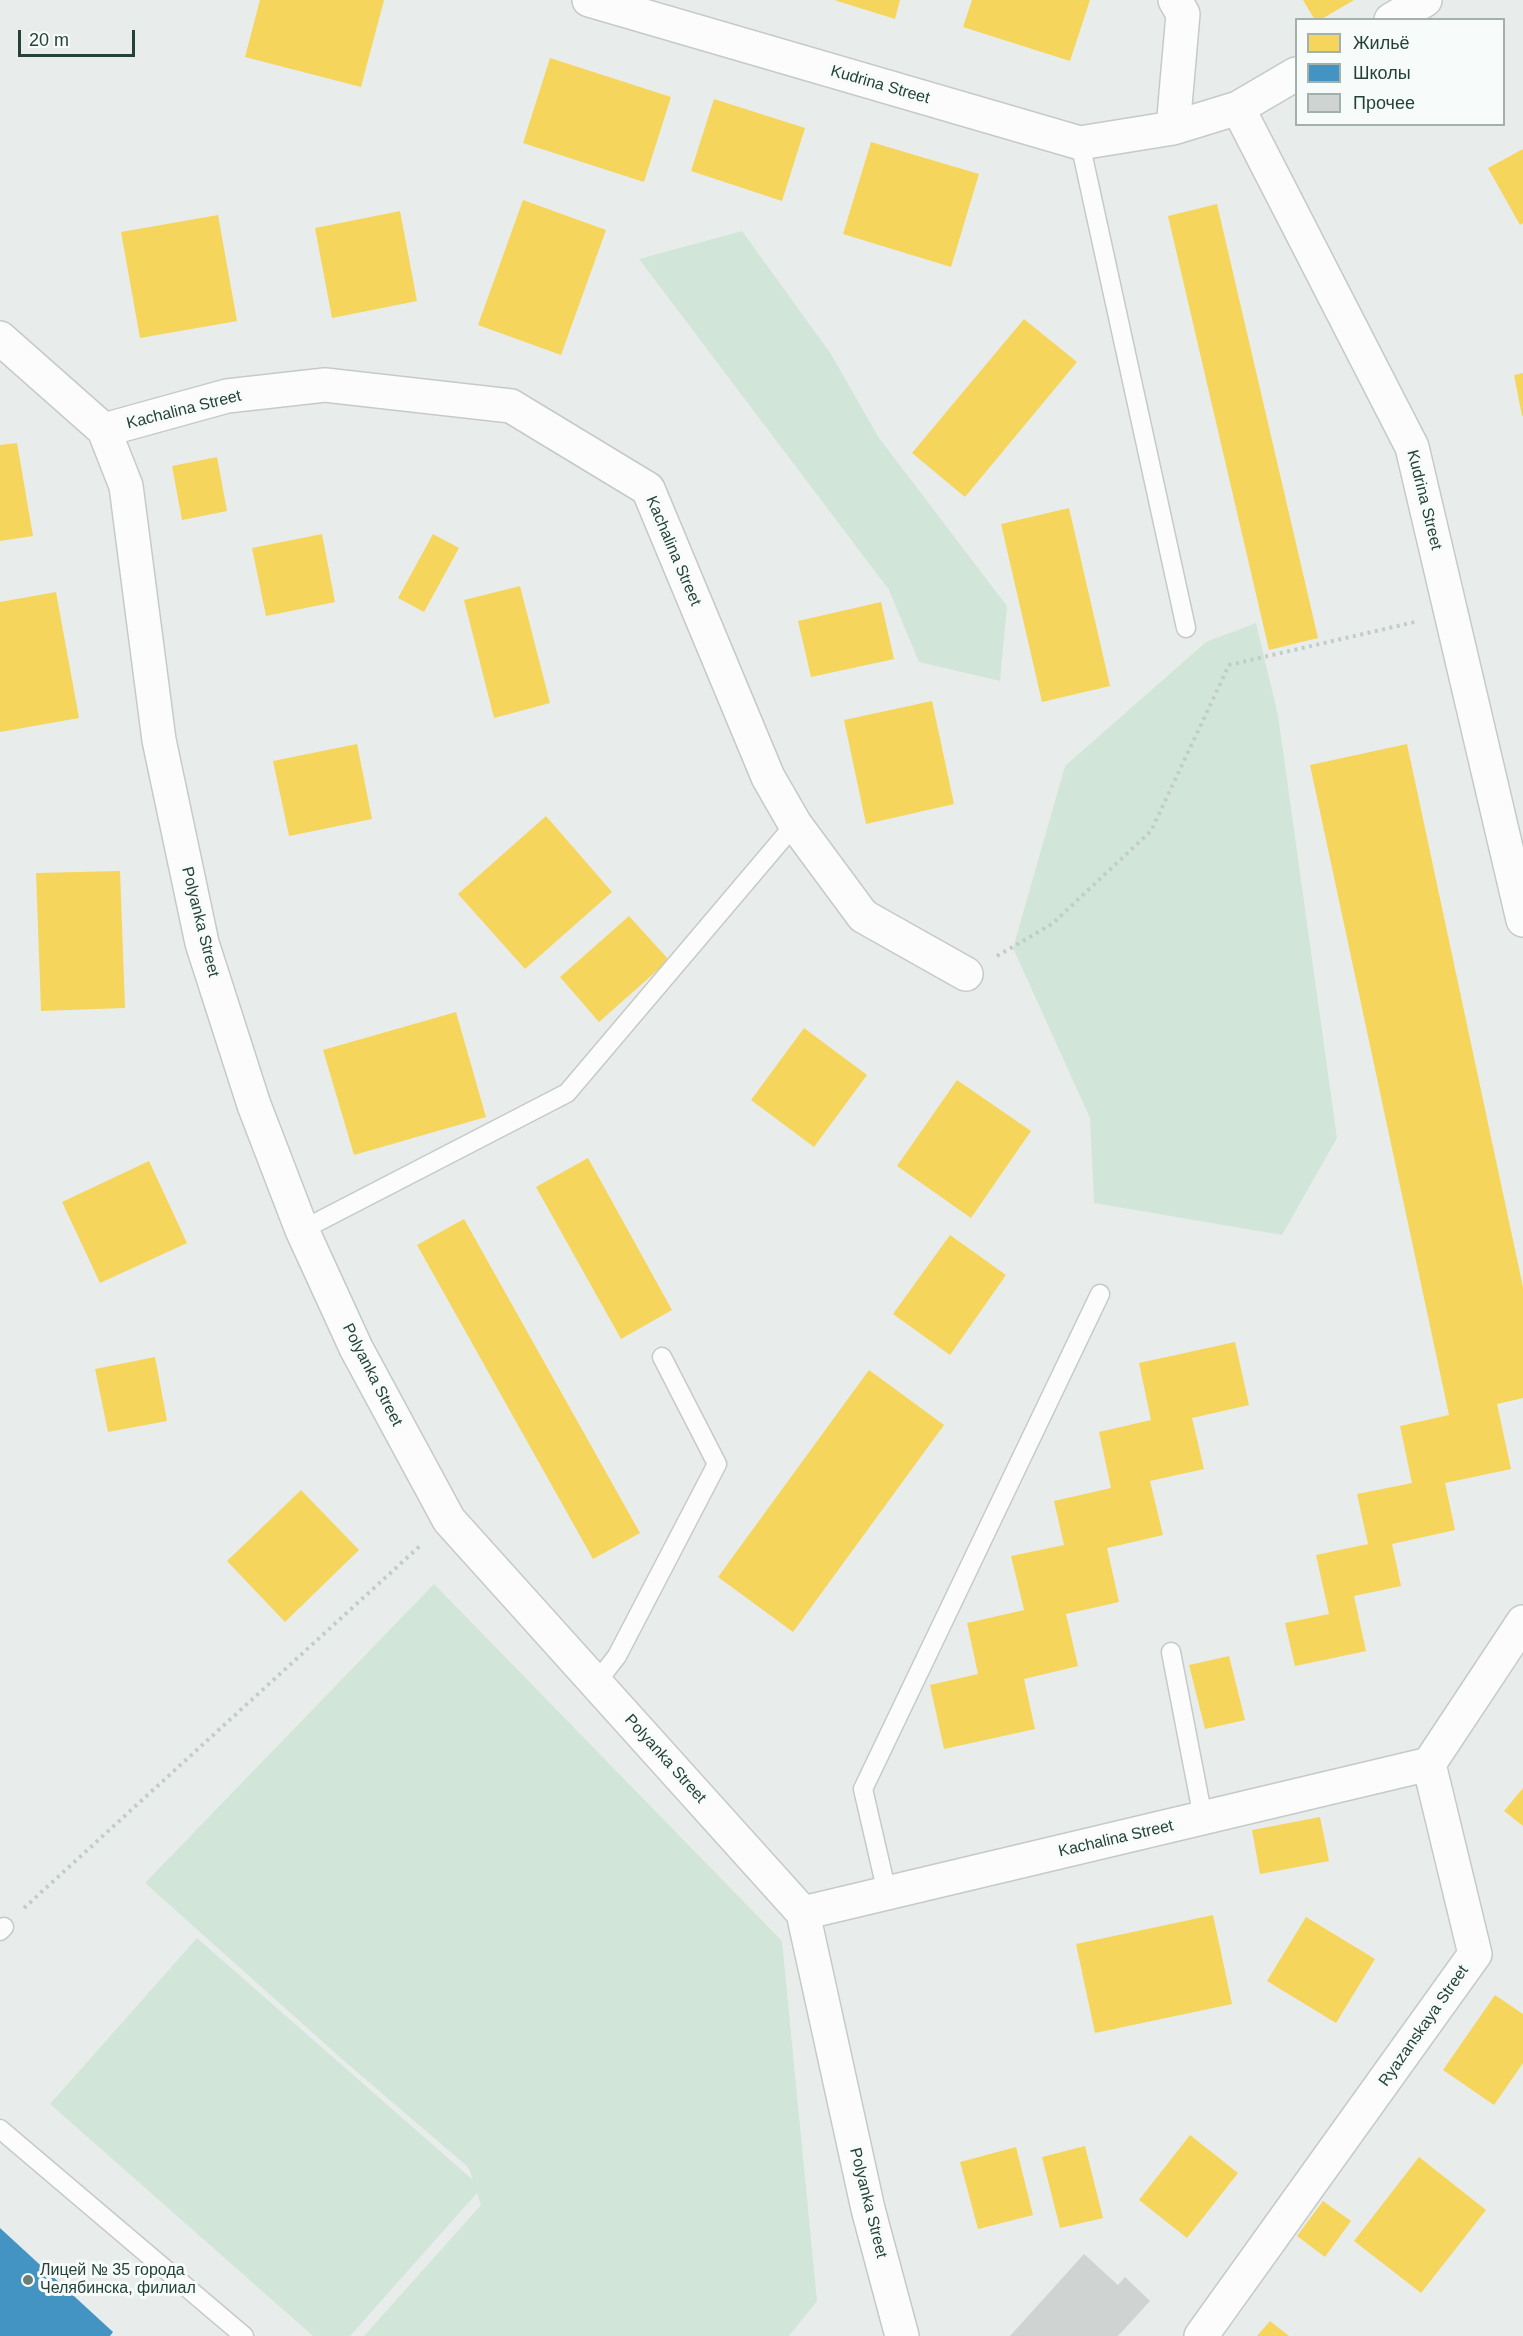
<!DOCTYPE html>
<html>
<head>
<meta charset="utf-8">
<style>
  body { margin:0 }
  #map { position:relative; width:1523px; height:2336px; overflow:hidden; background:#e8edeb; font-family:Helvetica,sans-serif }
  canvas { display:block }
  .legend { position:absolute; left:1295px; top:18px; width:210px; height:108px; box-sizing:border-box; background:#f7fbf9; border:2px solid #a3b1ad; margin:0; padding:8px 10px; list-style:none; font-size:18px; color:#24423a }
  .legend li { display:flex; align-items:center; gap:12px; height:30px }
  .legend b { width:30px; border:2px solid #a3b1ad }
  .scale { position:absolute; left:18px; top:30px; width:117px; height:27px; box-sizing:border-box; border:3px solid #24423a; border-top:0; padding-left:8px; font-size:18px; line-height:21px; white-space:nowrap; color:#24423a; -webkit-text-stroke:4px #f7fbf9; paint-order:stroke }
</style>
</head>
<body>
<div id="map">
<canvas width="1523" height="2336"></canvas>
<ul class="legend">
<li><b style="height:16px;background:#f6d55c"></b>Жильё</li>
<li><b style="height:16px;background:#4393c3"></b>Школы</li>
<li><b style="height:16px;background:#cfd4d2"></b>Прочее</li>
</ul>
<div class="scale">20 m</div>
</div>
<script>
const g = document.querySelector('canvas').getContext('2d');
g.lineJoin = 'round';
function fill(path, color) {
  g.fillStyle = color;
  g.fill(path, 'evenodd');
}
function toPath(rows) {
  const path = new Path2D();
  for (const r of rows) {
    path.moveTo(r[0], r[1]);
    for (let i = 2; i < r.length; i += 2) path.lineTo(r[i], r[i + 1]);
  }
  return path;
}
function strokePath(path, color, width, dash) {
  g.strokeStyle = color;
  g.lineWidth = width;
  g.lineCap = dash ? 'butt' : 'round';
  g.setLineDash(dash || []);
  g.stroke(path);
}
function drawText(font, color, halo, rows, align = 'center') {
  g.font = font + ' Helvetica,sans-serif';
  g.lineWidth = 6;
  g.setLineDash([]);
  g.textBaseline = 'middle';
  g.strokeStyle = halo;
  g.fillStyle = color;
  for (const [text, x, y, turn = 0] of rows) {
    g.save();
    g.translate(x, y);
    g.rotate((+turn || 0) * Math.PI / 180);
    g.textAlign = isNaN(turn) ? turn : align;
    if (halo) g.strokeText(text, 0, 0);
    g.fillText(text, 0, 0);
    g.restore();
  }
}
const green = toPath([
  [742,231,831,354,879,438,1007,606,1000,681,919,662,889,590,639,259],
  [1256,623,1278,715,1337,1138,1282,1235,1094,1203,1090,1118,1013,948,1065,766,1206,642],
  [434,1584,782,1941,817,2301,789,2336,364,2336,481,2205,477,2193,350,2336,313,2336,50,2104,197,1938,473,2180,468,2167,342,2059,145,1883]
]);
const homes = toPath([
  [260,0,384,0,361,87,245,57],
  [834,0,900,0,895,19],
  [972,0,1090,0,1070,61,963,27],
  [1303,0,1354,0,1320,20,1315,20],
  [550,58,671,97,644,182,523,143],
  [714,99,805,128,782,201,691,171],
  [871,142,979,174,951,267,843,234],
  [1523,149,1523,223,1520,225,1488,168],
  [523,200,606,230,561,355,478,325],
  [1217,204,1318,638,1269,650,1168,216],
  [400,211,417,301,332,318,315,228],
  [218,215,237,321,140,338,121,232],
  [1024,319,1077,362,965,497,912,453],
  [1523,373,1523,416,1522,416,1514,375],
  [17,443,33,536,0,541,0,445],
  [217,457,227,511,182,520,172,466],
  [1069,508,1110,686,1042,702,1001,524],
  [322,534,335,602,266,616,252,548],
  [433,534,459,548,424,612,398,598],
  [520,586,550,703,494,718,464,600],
  [56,592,79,718,0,732,0,602],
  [881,602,894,659,811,677,798,621],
  [932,701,954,804,866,824,844,720],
  [357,744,372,819,289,836,273,761],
  [1407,744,1523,1287,1523,1398,1497,1404,1511,1469,1445,1483,1455,1530,1392,1544,1401,1586,1354,1596,1366,1651,1295,1666,1285,1623,1329,1614,1316,1555,1368,1544,1357,1494,1412,1483,1400,1426,1449,1415,1310,765],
  [546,816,612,892,525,969,458,894],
  [120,871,125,1008,41,1011,36,873],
  [629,916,669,960,599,1022,560,977],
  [456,1012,486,1117,354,1155,323,1050],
  [804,1028,867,1075,814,1147,751,1100],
  [957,1080,1031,1131,971,1218,897,1166],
  [588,1158,672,1310,621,1339,536,1187],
  [149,1161,187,1243,100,1283,62,1202],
  [464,1219,640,1533,593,1559,417,1245],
  [950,1235,1006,1275,950,1355,893,1314],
  [1235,1342,1249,1405,1192,1418,1204,1469,1150,1481,1163,1535,1107,1548,1119,1602,1066,1614,1078,1666,1024,1679,1035,1729,944,1749,930,1685,978,1674,967,1623,1024,1610,1011,1556,1064,1545,1054,1501,1111,1488,1099,1432,1151,1420,1139,1363],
  [155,1357,167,1421,108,1432,95,1369],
  [869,1370,944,1425,793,1632,718,1577],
  [301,1490,359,1550,285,1622,227,1561],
  [1229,1656,1245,1720,1205,1729,1189,1665],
  [1523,1788,1523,1826,1504,1811],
  [1320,1817,1329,1861,1260,1874,1252,1830],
  [1213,1915,1232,2004,1095,2033,1076,1944],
  [1306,1917,1375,1959,1336,2023,1267,1981],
  [1495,1995,1523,2014,1523,2063,1494,2105,1443,2070],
  [1190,2135,1238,2173,1187,2238,1139,2200],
  [1085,2146,1103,2218,1060,2228,1042,2157],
  [1016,2147,1033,2215,978,2229,960,2162],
  [1419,2157,1486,2210,1421,2293,1354,2241],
  [1323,2201,1351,2221,1325,2257,1297,2236],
  [1270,2321,1289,2336,1257,2336]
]);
const schools = toPath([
  [0,2228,113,2332,110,2336,0,2336]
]);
const building = toPath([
  [1084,2254,1118,2285,1125,2277,1150,2301,1118,2336,1010,2336]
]);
const path = toPath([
  [997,956,1052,924,1151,831,1229,665,1415,622],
  [24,1908,421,1545]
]);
const service = toPath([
  [1080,143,1186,628],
  [302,1230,567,1093,795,824],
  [1171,1652,1203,1818],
  [596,1683,617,1656,717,1464,662,1357],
  [887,1893,863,1789,1100,1294],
  [0,1931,4,1927],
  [0,2129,244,2336]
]);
const minor = toPath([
  [589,0,1080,143,1173,128,1238,108,1412,447,1523,920],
  [1391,20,1425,0],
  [1238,108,1296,74],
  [1173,128,1183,14,1175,0],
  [0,338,104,430,126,486,159,740,202,943,254,1105,302,1230,356,1348,449,1520,803,1913,868,2209,902,2336],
  [104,430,227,396,325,385,511,406,648,489,768,777,795,824,863,916,966,974],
  [803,1913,1429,1764],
  [1201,2336,1475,1954,1429,1764,1523,1622]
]);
const markers = [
  [28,2280,6,"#697e78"]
];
const streetNames = [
  ["Kudrina Street",880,85,16],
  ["Kachalina Street",184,410,-14],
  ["Kudrina Street",1424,500,76],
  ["Kachalina Street",673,551,67],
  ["Polyanka Street",200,922,76],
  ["Polyanka Street",372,1375,63],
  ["Polyanka Street",665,1759,48],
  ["Kachalina Street",1116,1839,-13],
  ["Ryazanskaya Street",1424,2026,-55],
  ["Polyanka Street",868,2203,76]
];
const poiNames = [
  ["Лицей № 35 города",40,2271],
  ["Челябинска, филиал",40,2289]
];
fill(green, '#d1e6d8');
fill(homes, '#f6d55c');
fill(schools, '#4393c3');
fill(building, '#cfd4d2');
strokePath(service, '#c5cac8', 21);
strokePath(minor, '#c5cac8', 36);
strokePath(path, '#c3ccca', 4, [3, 4.5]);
strokePath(service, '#fcfcfc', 18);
strokePath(minor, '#fcfcfc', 33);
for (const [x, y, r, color] of markers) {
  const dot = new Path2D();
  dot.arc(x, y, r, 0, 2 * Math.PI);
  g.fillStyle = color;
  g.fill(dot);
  strokePath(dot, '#f7fbf9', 2);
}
drawText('16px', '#24423a', '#f7fbf9', streetNames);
drawText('16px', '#24423a', '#f7fbf9', poiNames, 'left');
</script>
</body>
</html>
